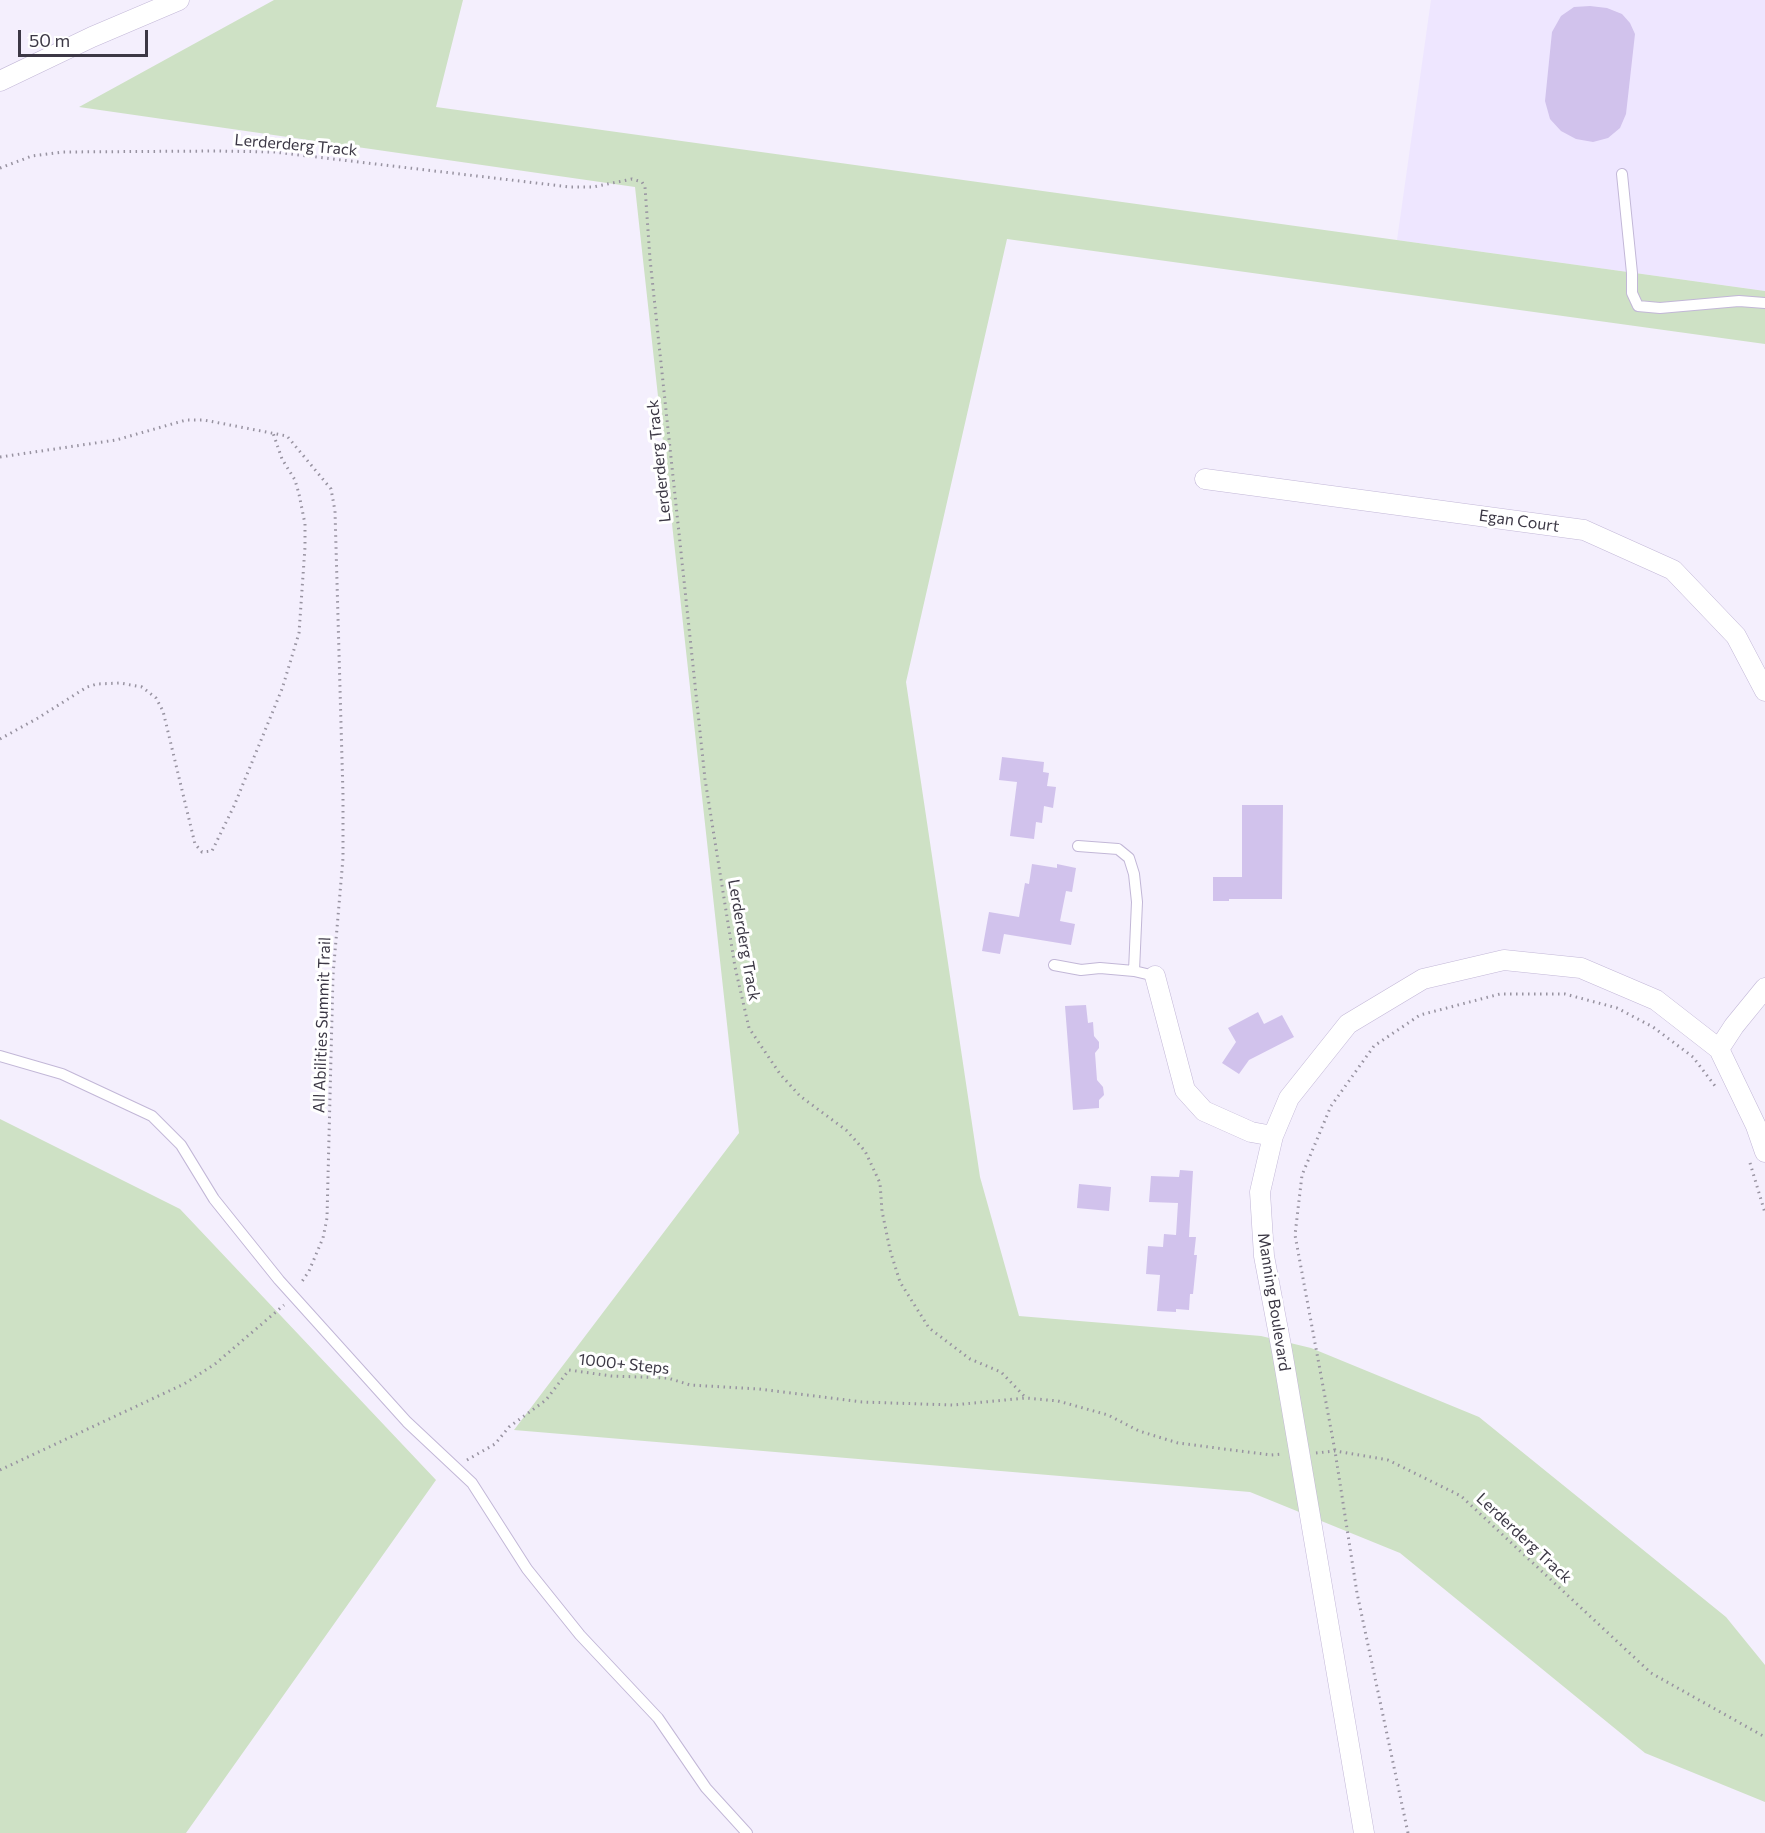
<!DOCTYPE html>
<html>
<head>
<meta charset="utf-8">
<style>
  body { margin:0 }
  #map { position:relative; width:1765px; height:1833px; overflow:hidden; background:#f4effd; font-family:Commissioner,sans-serif }
  canvas { display:block }
  .scale { position:absolute; left:18px; top:30px; width:130px; height:27px; box-sizing:border-box; border:3px solid #3c3845; border-top:0; padding-left:8px; font-size:18px; line-height:21px; white-space:nowrap; color:#3c3845; -webkit-text-stroke:4px #fff; paint-order:stroke }
</style>
</head>
<body>
<div id="map">
<canvas width="1765" height="1833"></canvas>
<div class="scale">50 m</div>
</div>
<script>
const g = document.querySelector('canvas').getContext('2d');
g.lineJoin = 'round';
function fill(path, color) {
  g.fillStyle = color;
  g.fill(path, 'evenodd');
}
function toPath(rows) {
  const path = new Path2D();
  for (const r of rows) {
    path.moveTo(r[0], r[1]);
    for (let i = 2; i < r.length; i += 2) path.lineTo(r[i], r[i + 1]);
  }
  return path;
}
function strokePath(path, color, width, dash) {
  g.strokeStyle = color;
  g.lineWidth = width;
  g.lineCap = dash ? 'butt' : 'round';
  g.setLineDash(dash || []);
  g.stroke(path);
}
function drawText(font, color, halo, rows, align = 'center') {
  g.font = font + ' Commissioner,sans-serif';
  g.lineWidth = 6;
  g.setLineDash([]);
  g.textBaseline = 'middle';
  g.strokeStyle = halo;
  g.fillStyle = color;
  for (const [text, x, y, turn = 0] of rows) {
    g.save();
    g.translate(x, y);
    g.rotate((+turn || 0) * Math.PI / 180);
    g.textAlign = isNaN(turn) ? turn : align;
    if (halo) g.strokeText(text, 0, 0);
    g.fillText(text, 0, 0);
    g.restore();
  }
}
const built = toPath([
  [1431,0,1765,0,1765,291,1397,240]
]);
const green = toPath([
  [274,0,463,0,436,107,1765,291,1765,344,1007,239,906,682,980,1177,1019,1316,1261,1336,1311,1348,1479,1417,1726,1617,1765,1665,1765,1802,1645,1753,1400,1553,1250,1492,514,1430,739,1133,635,187,79,107],
  [0,1119,180,1209,436,1480,186,1833,0,1833]
]);
const building = toPath([
  [1590,6,1607,8,1622,14,1630,23,1635,34,1626,114,1620,128,1608,138,1593,142,1576,139,1561,131,1550,119,1545,101,1552,32,1561,16,1574,7],
  [1002,757,1044,762,1043,772,1049,773,1047,786,1056,787,1053,808,1044,806,1042,823,1036,822,1034,839,1010,836,1017,782,999,780],
  [1242,805,1283,805,1282,899,1229,899,1229,901,1213,901,1213,877,1242,877],
  [1032,864,1057,868,1057,864,1076,868,1072,892,1066,891,1060,921,1075,924,1071,945,1004,934,1000,954,982,951,989,912,1019,917,1025,883,1029,884],
  [1086,1005,1088,1023,1093,1022,1094,1036,1099,1042,1099,1048,1095,1053,1097,1080,1103,1087,1104,1095,1099,1100,1099,1108,1073,1110,1065,1006],
  [1258,1012,1264,1024,1282,1015,1294,1037,1249,1060,1239,1074,1222,1063,1236,1042,1228,1028],
  [1180,1170,1193,1171,1189,1237,1196,1237,1194,1255,1197,1255,1193,1294,1190,1294,1189,1310,1176,1309,1176,1312,1157,1311,1160,1275,1146,1274,1148,1246,1163,1247,1164,1234,1176,1235,1178,1203,1149,1202,1151,1176,1179,1177],
  [1079,1184,1111,1187,1109,1211,1077,1208]
]);
const path = toPath([
  [0,168,32,156,63,152,217,151,274,152,570,187,593,187,632,179,642,182,645,187,650,259,705,779,735,967,749,1028,780,1074,800,1096,846,1130,865,1151,880,1183,882,1211,890,1250,900,1282,929,1328,970,1359,1001,1372,1026,1398],
  [0,457,116,440,186,420,204,420,287,436,331,489,335,511,343,795,343,858,333,975,327,1218,323,1238,309,1271,301,1283],
  [0,739,38,718,87,687,97,684,120,683,142,687,156,698,163,711,195,844,202,852,212,851,234,806,282,689,299,633,305,547,305,524,299,494,295,480,282,459,273,433],
  [1750,1163,1765,1213],
  [1316,1453,1335,1451,1388,1460,1461,1496,1651,1673,1765,1737],
  [467,1460,495,1444,509,1427,546,1400,569,1370,611,1376,668,1378,690,1385,759,1389,862,1402,953,1405,1026,1398,1058,1401,1108,1415,1139,1431,1178,1443,1271,1455,1283,1454],
  [0,1470,184,1384,215,1364,284,1305],
  [1408,1833,1357,1593,1335,1451,1295,1235,1302,1175,1331,1106,1374,1046,1420,1015,1500,994,1565,994,1617,1008,1653,1027,1693,1057,1715,1086]
]);
const service = toPath([
  [1622,174,1632,273,1632,293,1638,306,1660,308,1739,301,1765,303],
  [1078,846,1118,849,1129,858,1134,874,1137,902,1134,971,1155,976],
  [1054,965,1081,970,1100,968,1134,971],
  [0,1056,62,1074,152,1116,181,1145,214,1199,279,1280,407,1422,472,1483,527,1569,580,1635,658,1718,706,1788,747,1833]
]);
const minor = toPath([
  [0,81,92,37,179,0],
  [1205,479,1584,530,1673,570,1736,636,1765,691],
  [1155,976,1185,1090,1204,1111,1251,1132,1273,1136],
  [1719,1049,1734,1026,1765,988],
  [1364,1833,1282,1351,1264,1256,1260,1192,1273,1136,1289,1098,1348,1024,1423,979,1504,960,1581,968,1656,1000,1719,1049,1756,1126,1765,1152]
]);
const streetNames = [
  ["Lerderderg Track",296,145,5],
  ["Lerderderg Track",659,461,-96],
  ["Egan Court",1519,521,8],
  ["Lerderderg Track",744,940,80],
  ["All Abilities Summit Trail",322,1025,-88],
  ["Manning Boulevard",1274,1302,81],
  ["1000+ Steps",624,1364,6],
  ["Lerderderg Track",1524,1538,43]
];
fill(built, '#eee6ff');
fill(green, '#cee1c5');
fill(building, '#d1c2ec');
strokePath(service, '#c2b7d7', 12);
strokePath(minor, '#c2b7d7', 21);
strokePath(path, '#9893a1', 3, [1.5, 4.5]);
strokePath(service, '#fff', 10);
strokePath(minor, '#fff', 20);
drawText('16px', '#3c3845', '#fff', streetNames);
</script>
</body>
</html>
